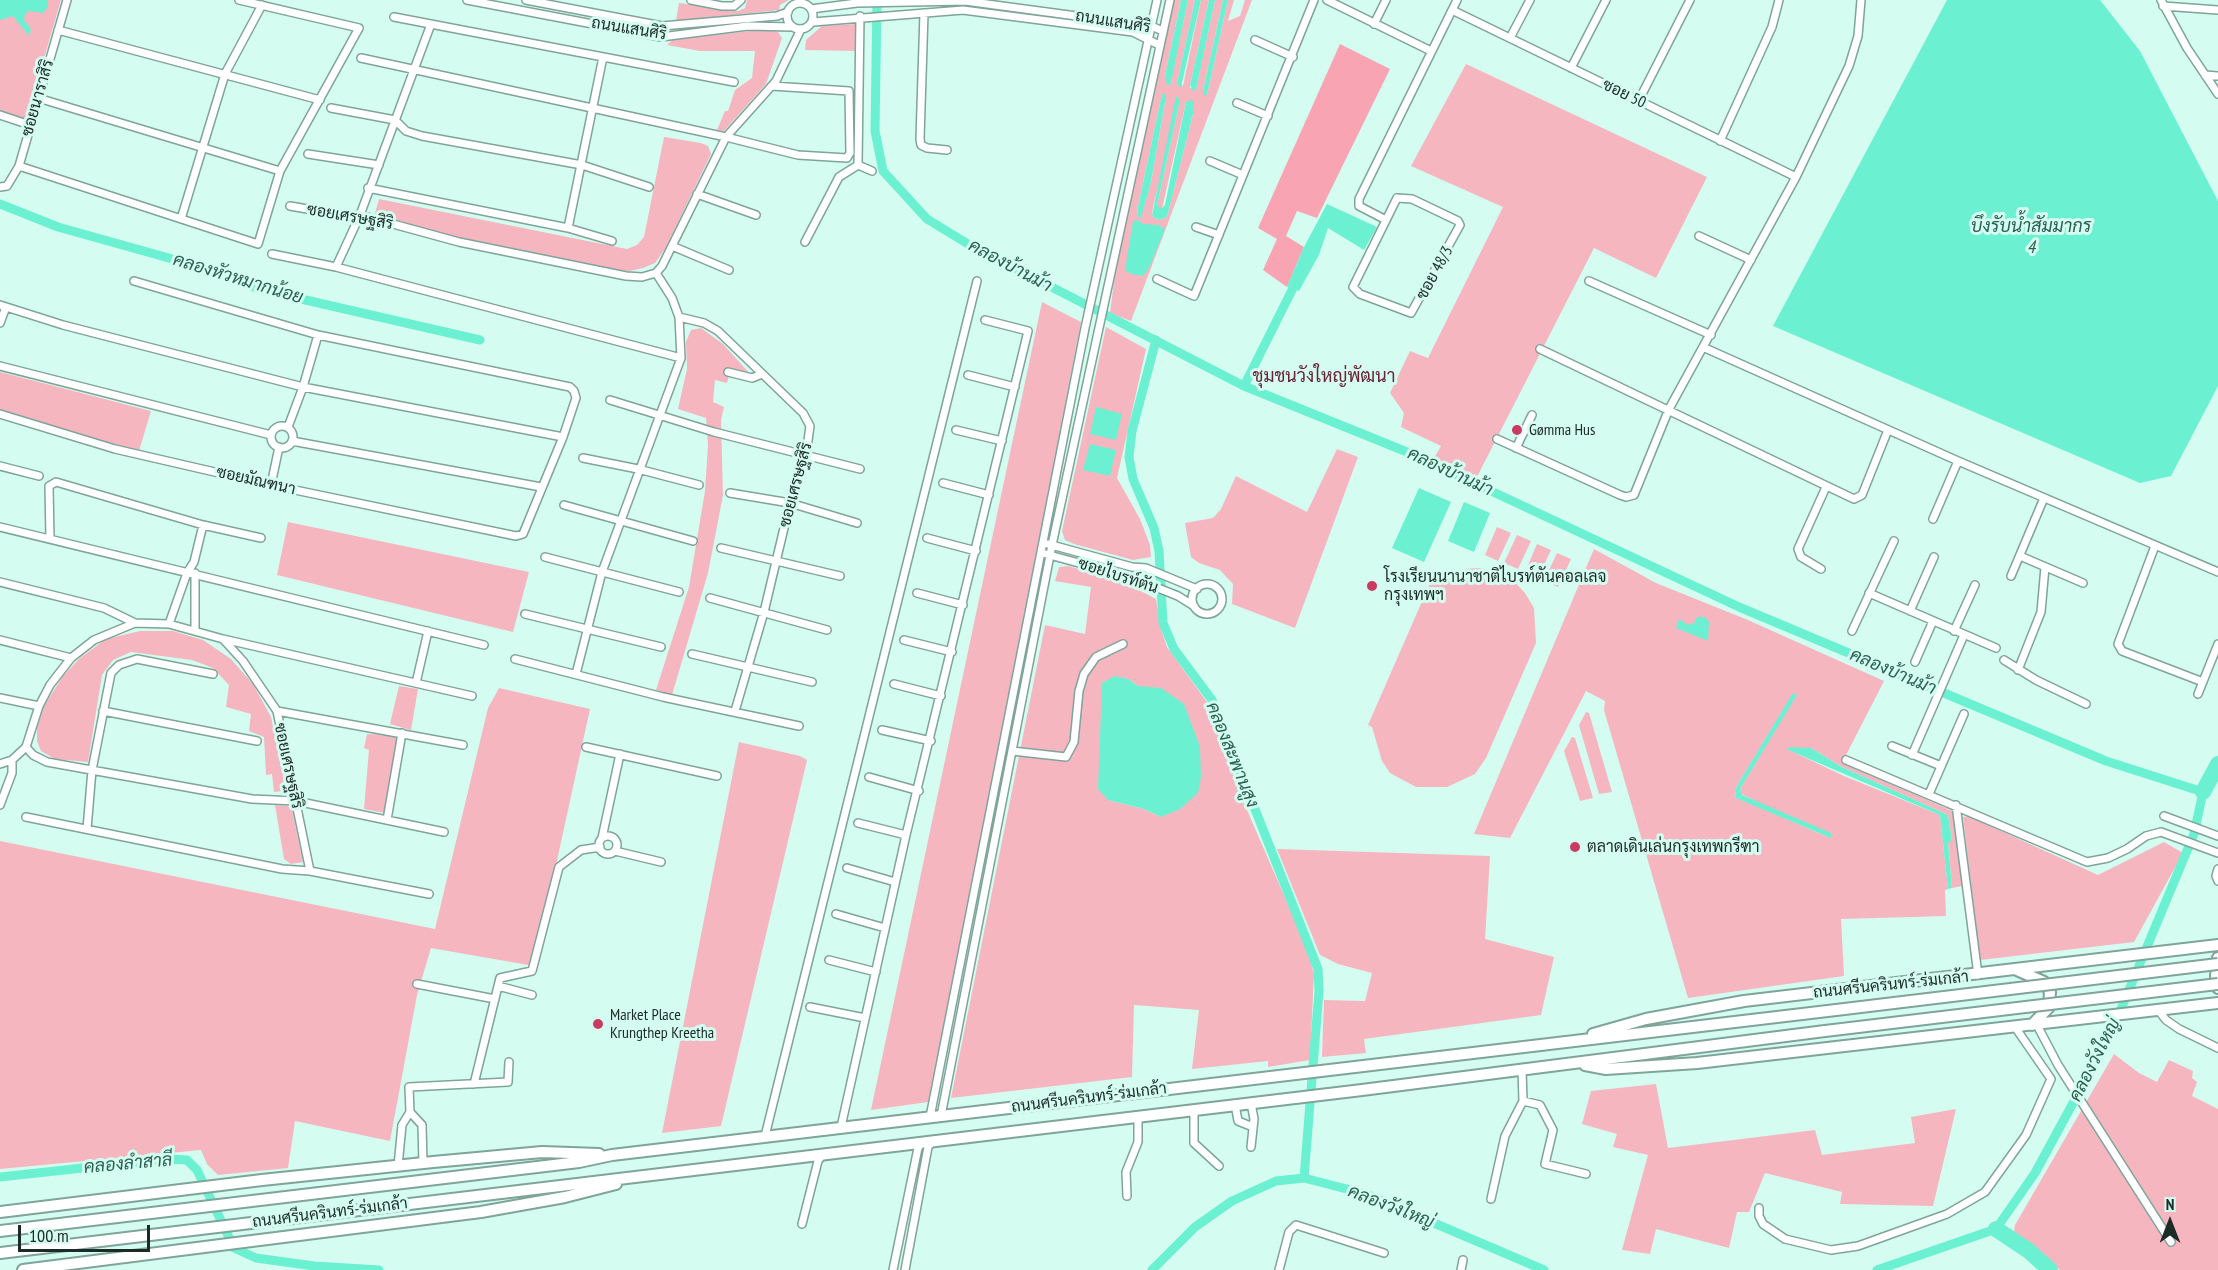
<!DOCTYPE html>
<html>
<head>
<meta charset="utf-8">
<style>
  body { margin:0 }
  #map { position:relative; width:2218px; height:1270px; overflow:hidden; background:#d4fcf0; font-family:"PT Sans Narrow",sans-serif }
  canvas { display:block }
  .north { position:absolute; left:2140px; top:1192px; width:60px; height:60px; -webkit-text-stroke:4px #d4fcf0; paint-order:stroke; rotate:0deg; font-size:16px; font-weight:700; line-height:24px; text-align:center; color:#1c2b26 }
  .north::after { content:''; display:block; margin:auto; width:21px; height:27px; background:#1c2b26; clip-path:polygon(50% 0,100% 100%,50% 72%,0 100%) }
  .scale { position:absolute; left:18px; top:1225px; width:132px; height:27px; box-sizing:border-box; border:3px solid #1c2b26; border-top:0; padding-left:8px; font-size:18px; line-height:21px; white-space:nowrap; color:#1c2b26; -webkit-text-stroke:4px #d4fcf0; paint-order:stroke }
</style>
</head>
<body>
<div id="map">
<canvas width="2218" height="1270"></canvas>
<div class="north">N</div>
<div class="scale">100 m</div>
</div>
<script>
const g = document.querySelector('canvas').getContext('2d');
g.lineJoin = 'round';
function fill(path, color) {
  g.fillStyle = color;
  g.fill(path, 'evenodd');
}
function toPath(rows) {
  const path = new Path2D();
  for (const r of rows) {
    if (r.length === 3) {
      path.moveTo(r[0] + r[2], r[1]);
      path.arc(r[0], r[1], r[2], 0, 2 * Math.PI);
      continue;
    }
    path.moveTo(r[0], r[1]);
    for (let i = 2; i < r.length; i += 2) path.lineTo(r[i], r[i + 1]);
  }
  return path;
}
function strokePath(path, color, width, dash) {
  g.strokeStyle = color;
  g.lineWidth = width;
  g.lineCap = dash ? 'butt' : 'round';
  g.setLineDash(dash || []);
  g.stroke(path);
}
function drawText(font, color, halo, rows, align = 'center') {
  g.font = font + ' "PT Sans Narrow",Sarabun,sans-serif';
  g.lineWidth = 6;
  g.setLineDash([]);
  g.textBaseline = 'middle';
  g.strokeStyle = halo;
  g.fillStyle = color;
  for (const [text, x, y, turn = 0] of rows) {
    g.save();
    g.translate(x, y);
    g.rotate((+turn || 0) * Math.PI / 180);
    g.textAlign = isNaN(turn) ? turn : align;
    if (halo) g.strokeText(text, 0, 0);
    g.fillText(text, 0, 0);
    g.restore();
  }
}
const green = toPath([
  [0,0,61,0,26,120,0,111],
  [747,0,789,0,780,5,779,10,676,21,679,3,738,11,745,8],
  [1173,0,1181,0,1165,76,1170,85,1188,0,1195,0,1178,79,1183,86,1201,0,1209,0,1190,85,1190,88,1196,89,1215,0,1223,0,1203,91,1207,95,1228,0,1234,0,1228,21,1240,16,1245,0,1252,0,1131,321,1110,313,1115,274],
  [1162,94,1165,95,1165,102,1151,182,1141,217,1137,216,1138,207],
  [1180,100,1157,206,1162,209,1186,102,1193,114,1167,217,1159,220,1152,216,1153,207],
  [856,24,856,51,805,50,806,40,822,26],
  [768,29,778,32,782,38,766,84,724,131,717,130,725,111,728,111,735,90,752,78,755,51,700,51,667,45,672,40],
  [1466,64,1707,177,1656,278,1594,248,1477,477,1433,460,1441,446,1401,427,1404,413,1390,393,1410,351,1428,358,1503,207,1411,166],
  [664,137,701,143,708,146,711,154,665,249,655,263,643,268,625,272,373,220,379,199,627,249,637,245,644,237],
  [1042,302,1081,322,981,846,928,1102,871,1110],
  [1106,327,1146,349,1117,478,1140,519,1150,545,1151,557,1133,560,1074,544,1065,540,1062,531],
  [701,328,723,344,751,375,731,369,727,383,715,380,713,402,724,407,721,420,723,495,708,573,672,695,656,690,689,587,705,491,708,445,706,418,678,409,687,369,686,342,691,330],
  [0,372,151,411,139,451,0,412],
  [1337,449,1358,457,1295,628,1232,604,1233,584,1220,570,1199,563,1191,557,1185,523,1213,518,1221,509,1236,476,1307,512],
  [288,522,529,572,513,632,277,575],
  [1497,527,1511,533,1498,561,1485,555],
  [1517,535,1531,541,1518,569,1504,563],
  [1537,544,1551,550,1538,578,1525,572],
  [1594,549,1656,583,1748,620,1884,681,1842,763,1953,811,1962,886,1952,888,1948,842,1952,841,1948,815,1840,766,1811,748,1787,749,1844,776,1940,815,1948,889,1945,890,1946,916,1841,919,1844,976,1688,998,1604,710,1605,701,1586,691,1510,838,1474,834],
  [1793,694,1796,695,1740,789,1741,794,1830,838,1736,797,1735,790,1741,779],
  [1557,553,1571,559,1558,587,1544,581],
  [1068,566,1120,580,1156,599,1161,629,1167,647,1207,702,1243,801,1307,948,1314,974,1310,1060,1268,1067,1268,1061,1192,1069,1199,1010,1134,1005,1132,1077,951,1098,1045,625,1085,634,1091,587,1055,581,1059,567],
  [1128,679,1138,686,1161,817,1144,809,1108,800],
  [1480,568,1512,579,1525,593,1534,608,1536,643,1486,758,1475,774,1447,787,1416,787,1390,773,1382,761,1372,727,1368,725,1431,581,1434,583,1463,569],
  [140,631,173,631,203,640,231,659,253,684,271,717,285,784,281,791,274,792,272,774,266,775,264,737,249,731,251,714,226,707,229,685,213,668,192,660,131,652,113,660,102,675,88,762,55,759,41,751,37,741,37,729,44,706,63,676,80,658,106,639],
  [399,686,418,689,411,730,390,724],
  [499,688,590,709,534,966,431,948,417,995,390,1141,295,1121,288,1168,218,1175,207,1164,201,1150,0,1169,0,841,435,929,488,708],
  [1586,712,1589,713,1612,792,1599,794,1579,725],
  [367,734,397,735,385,813,364,809,369,750,364,748],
  [1572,737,1575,738,1593,798,1580,801,1564,751],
  [739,742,800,756,807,760,721,1126,662,1133],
  [275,805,288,806,292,810,303,862,291,864,284,859],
  [1968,816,2098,875,2164,842,2183,853,2134,942,1980,960,1963,817],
  [1277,849,1490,856,1485,939,1554,957,1541,1015,1364,1039,1366,1053,1322,1057,1324,1000,1365,1001,1372,973,1338,964,1320,955],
  [2114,1054,2139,1073,2157,1082,2169,1060,2193,1071,2192,1078,2197,1082,2192,1096,2218,1109,2218,1270,2060,1270,2014,1232,2015,1225],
  [1656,1084,1668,1148,1815,1130,1822,1155,1915,1143,1911,1117,1956,1109,1933,1206,1840,1204,1842,1192,1765,1173,1749,1212,1737,1212,1729,1248,1656,1229,1650,1254,1622,1250,1648,1155,1613,1147,1617,1134,1582,1124,1591,1091]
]);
const forest = toPath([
  [1340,44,1390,69,1317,218,1297,211,1286,236,1304,247,1287,287,1263,270,1277,239,1258,228]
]);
const water = toPath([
  [0,0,48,0,48,7,43,13,29,11,25,14,24,20,31,29,29,36,13,16,0,20],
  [1181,0,1188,0,1172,78,1170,85,1167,85,1165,76],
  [1195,0,1201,0,1181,87,1178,86,1178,79],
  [1209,0,1215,0,1196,90,1193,91,1190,85],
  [1223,0,1228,0,1207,95,1204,95,1203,91],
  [1947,0,2100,0,2140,51,2218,201,2218,386,2171,476,2140,483,1773,326],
  [1162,94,1166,94,1165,102,1151,182,1141,218,1137,216,1138,207],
  [1176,96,1180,100,1157,206,1162,208,1165,205,1186,102,1192,100,1194,102,1193,114,1167,217,1159,220,1152,216],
  [1327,204,1377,227,1364,250,1328,228,1319,255,1299,291,1287,287,1304,247],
  [1138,220,1143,224,1158,225,1165,229,1149,268,1143,276,1131,274,1125,270,1133,221],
  [1096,407,1122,414,1116,440,1090,434],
  [1090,444,1116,450,1110,476,1083,470],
  [1419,488,1451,502,1424,562,1392,548],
  [1464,502,1490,513,1474,552,1448,541],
  [1697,617,1705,617,1709,622,1708,641,1676,628,1679,619,1688,625,1694,623],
  [1115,676,1128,679,1138,686,1161,688,1184,704,1200,747,1201,777,1198,793,1180,809,1161,817,1144,809,1108,800,1098,789,1102,683],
  [1793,693,1797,695,1740,789,1742,795,1831,833,1831,838,1736,798,1735,790,1741,779],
  [1791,747,1811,748,1840,766,1948,815,1952,841,1948,843,1952,888,1948,889,1940,815,1786,749]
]);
const canal = toPath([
  [877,0,875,131,883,171,927,219,968,244,1244,386,1412,454,1739,607,2106,761,2203,792,2194,834,2111,1033,2035,1173,1996,1229,1877,1270],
  [0,204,58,227,183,262,262,290,480,340],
  [1156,340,1132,431,1129,457,1133,479,1154,528,1159,551,1163,623,1174,649,1212,700,1318,969,1319,991,1304,1178],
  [1244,386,1298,278],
  [0,1177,165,1159,187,1160,197,1170,234,1248,256,1258,314,1266,379,1270],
  [1152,1270,1195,1227,1232,1201,1276,1181,1304,1178,1366,1194,1544,1270]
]);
const river = toPath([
  [2203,792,2218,764],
  [1996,1229,2029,1251,2050,1270]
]);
const street = toPath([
  [467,0,661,37,748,26,793,27],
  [526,0,662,26,777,16,788,12],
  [691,0,722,6,734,6,741,0],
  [1327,0,1431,51],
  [2161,0,2187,48,2218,94],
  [800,16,13],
  [2163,6,2218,10],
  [811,9,857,3,965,1,1151,26,1163,31],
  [1452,10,1796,177],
  [924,13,920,139,921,145,927,148,947,150],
  [394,17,734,82],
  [813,22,963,10,1133,32,1159,45],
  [1374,24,1386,0],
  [58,30,320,100],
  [1510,38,1530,0],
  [1255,40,1293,57],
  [361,58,726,137,798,155,847,158,850,153,849,91,772,86],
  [1571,68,1606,0],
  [2205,75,2218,76],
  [38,98,280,171],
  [1638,102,1690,0],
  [1237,103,1268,116],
  [331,108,395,120,406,131,422,136,582,165,649,187],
  [0,115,30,125],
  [1720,141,1772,27,1779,0],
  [308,154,379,165],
  [1210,161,1243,175],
  [858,165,872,171],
  [19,166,258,244,280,171,359,28,239,0],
  [0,187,7,186,19,166,67,0],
  [368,188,568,228,612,241],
  [697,194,756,215],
  [1397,198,1412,199,1458,221,1460,225,1411,313,1360,294,1353,287,1397,198],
  [290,206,348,216,360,215,459,242,626,276,642,277,656,273,662,266,726,137,776,81,801,29],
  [181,219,225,74,262,5],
  [1386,220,1359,206,1359,199,1457,0],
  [1196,227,1219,235],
  [568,228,603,57],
  [1699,236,1751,260],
  [805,242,839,177,858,165,860,16],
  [672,246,729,270],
  [272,254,336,267,681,358],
  [336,267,360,215,431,24],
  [1157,279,1194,296,1314,0],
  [1589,281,1711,335],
  [0,305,63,325,303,387,563,437],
  [679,317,704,323,718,331,803,413,810,426,806,455,790,503,764,612,735,711],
  [0,323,6,307],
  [1705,348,1958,461,2218,572],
  [1540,349,1854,499,1862,495,1888,430],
  [0,366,271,435],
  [728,372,752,378,762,374],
  [968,375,1015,387],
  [610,400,714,432,860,469],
  [0,414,115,449,271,485,516,536,523,534,563,437,576,398,574,391,570,387,318,335,134,281],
  [282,437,11],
  [288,427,303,387,318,335],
  [956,430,1002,441],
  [1497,439,1620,495,1626,497,1634,495,1669,409,1796,177,1849,66,1858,36,1861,0],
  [292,441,541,487],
  [1516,448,1532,415],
  [583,458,638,469,699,485],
  [0,466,39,476],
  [943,483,989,495],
  [271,485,279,447],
  [730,493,790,503,857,523],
  [564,505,693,541],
  [1933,519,1958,461],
  [0,527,484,645],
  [927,538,976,551],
  [50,539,49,486,56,482,203,525,261,538],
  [1048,544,1132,567,1146,568,1197,589],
  [2155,546,2118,644,2122,651,2203,682],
  [721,548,840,576],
  [1046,554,1133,578,1178,596,1194,606],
  [2020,556,2083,583],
  [545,557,679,592],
  [1821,569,1801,557,1798,549,1826,487],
  [195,573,195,631],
  [2011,576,2044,498],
  [0,582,104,608,135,623],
  [1207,599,15],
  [917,593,963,605],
  [1869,593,1996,648],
  [710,598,827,630],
  [1910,611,1934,557],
  [525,614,661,647],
  [169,624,187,573,194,562,203,525],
  [1852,631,1894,541],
  [1954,631,1975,585],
  [223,639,472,696],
  [0,640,71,658],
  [904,640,952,652],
  [692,654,812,682],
  [515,659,663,697,799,726],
  [2004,660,2036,680,2086,704],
  [1915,662,1933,621],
  [2018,670,2041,612,2045,567],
  [576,674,602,572,681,358,679,317,672,298,656,273],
  [416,683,428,631],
  [894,684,941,696],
  [2198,694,2218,644],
  [0,698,39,706],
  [103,711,257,741],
  [277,711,463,745],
  [882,730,931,741],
  [1892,746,1941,766],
  [26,747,33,755,47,762,252,799,296,801,444,832],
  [586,747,717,776],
  [1012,751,1066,757,1074,742,1079,691,1084,674,1096,657,1123,644],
  [1912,755,1964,635],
  [1846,760,2087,862,2108,858,2127,849,2146,836,2161,832,2218,853],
  [0,764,12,760,26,747,39,706,50,685,71,658,94,640,135,623,169,624,223,639,243,661,277,711,310,871],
  [869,777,919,791],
  [1929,794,1964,714],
  [0,805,12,773,12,760],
  [1956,805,1978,975],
  [2164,816,2218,836],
  [26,817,282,869,310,871,429,894],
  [387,820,402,733],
  [858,823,906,835],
  [87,829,92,770,111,673,119,665,137,659,213,674],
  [608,845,9],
  [602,838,620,754],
  [615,851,661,862],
  [847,868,895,882],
  [2218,869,2216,876,2218,881],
  [836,914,885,928],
  [829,960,876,972],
  [417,984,495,999],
  [498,986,532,995],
  [810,1007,865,1018],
  [2159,1011,2166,1020,2179,1029,2218,1048],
  [2037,1025,2058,1065,2171,1242],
  [474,1084,500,978,532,971,559,867,581,850,600,847],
  [1523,1101,1540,1105,1553,1130,1545,1164,1586,1174],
  [1251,1103,1254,1119,1251,1147],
  [1235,1104,1238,1121,1253,1127],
  [1194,1109,1194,1143,1219,1166],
  [410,1112,409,1087,508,1082,509,1062],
  [941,1116,1052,545,1170,0],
  [930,1117,1085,328,1157,0],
  [841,1127,906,835,1028,331,985,320],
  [765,1136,977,281],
  [398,1166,402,1125,410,1112,422,1125,423,1163],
  [1127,1196,1126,1172,1138,1142,1138,1116],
  [1491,1199,1505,1136,1523,1101,1522,1069],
  [1759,1208,1759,1216,1763,1224,1785,1239,1831,1250,1858,1246,1947,1214,1985,1192,2026,1135,2051,1079,2015,1027],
  [802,1224,818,1161,823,1154],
  [893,1270,918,1148,922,1142],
  [905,1270,928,1147,933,1141],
  [1279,1270,1289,1232,1296,1225,1384,1253],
  [1461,1270,1463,1260]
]);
const primary = toPath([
  [2218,958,2216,976,2218,988],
  [2017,970,2044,982,2050,992,2049,1007,2032,1025],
  [1593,1034,1646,1019,1744,1001,2218,945],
  [1585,1065,1606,1069,1697,1063,2218,1003],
  [0,1212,262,1180,433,1162,542,1152,599,1154],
  [0,1231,579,1162,612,1155,1836,1010],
  [0,1253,1362,1090,1825,1031],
  [23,1270,481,1212,565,1197,616,1184]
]);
const primaryBridge = toPath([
  [1836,1010,2218,964],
  [1825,1031,2218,984]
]);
const markers = [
  [1517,430,6,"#c93b62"],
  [1372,586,6,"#c93b62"],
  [1575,847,6,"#c93b62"],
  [598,1024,6,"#c93b62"]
];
const streetNames = [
  ["ถนนแสนศิริ",1113,22,9],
  ["ถนนแสนศิริ",629,29,9],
  ["ซอย 50",1624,94,26],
  ["ซอยนาราสิริ",38,98,-74],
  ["ซอยเศรษฐสิริ",350,217,10],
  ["ซอย 48/3",1435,273,-61],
  ["ซอยมัณฑนา",256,481,13],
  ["ซอยเศรษฐสิริ",796,485,-75],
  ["ซอยไบรท์ตัน",1118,576,18],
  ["ซอยเศรษฐสิริ",288,766,78],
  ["ถนนศรีนครินทร์-ร่มเกล้า",1891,985,-6],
  ["ถนนศรีนครินทร์-ร่มเกล้า",1089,1098,-7],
  ["ถนนศรีนครินทร์-ร่มเกล้า",330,1213,-7]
];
const poiNames = [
  ["Gømma Hus",1529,430],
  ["โรงเรียนนานาชาติไบรท์ตันคอลเลจ",1384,577],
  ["กรุงเทพฯ",1384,595],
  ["ตลาดเดินเล่นกรุงเทพกรีฑา",1587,847],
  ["Market Place",610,1015],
  ["Krungthep Kreetha",610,1033]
];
const waterNames = [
  ["บึงรับน้ำสัมมากร",2031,227],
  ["4",2031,248],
  ["คลองบ้านม้า",1010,266,28],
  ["คลองหัวหมากน้อย",238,279,17],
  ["คลองบ้านม้า",1450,472,25],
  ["คลองบ้านม้า",1893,672,23],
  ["คลองสะพานสูง",1232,755,68],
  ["คลองวังใหญ่",2095,1060,-63],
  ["คลองลำสาลี",128,1164,-5],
  ["คลองวังใหญ่",1391,1207,21]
];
const neighbourhoodNames = [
  ["ชุมชนวังใหญ่พัฒนา",1324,377]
];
fill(green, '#f6b6c0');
fill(forest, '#f8a4b2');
fill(water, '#6bf1d1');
strokePath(canal, '#6bf1d1', 9);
strokePath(river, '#6bf1d1', 16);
strokePath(street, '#7fa499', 10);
strokePath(primary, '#7fa499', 14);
strokePath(street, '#fff', 7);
strokePath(primary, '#fff', 10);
strokePath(primaryBridge, '#7fa499', 14, []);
strokePath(primaryBridge, '#fff', 10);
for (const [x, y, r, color] of markers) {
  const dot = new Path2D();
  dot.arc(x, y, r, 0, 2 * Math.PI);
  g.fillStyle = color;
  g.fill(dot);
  strokePath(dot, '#d4fcf0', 2);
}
drawText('16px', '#1c2b26', '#d4fcf0', streetNames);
drawText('16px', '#1c2b26', '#d4fcf0', poiNames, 'left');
drawText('italic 18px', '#296052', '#d4fcf0', waterNames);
drawText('18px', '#682334', '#d4fcf0', neighbourhoodNames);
</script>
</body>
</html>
